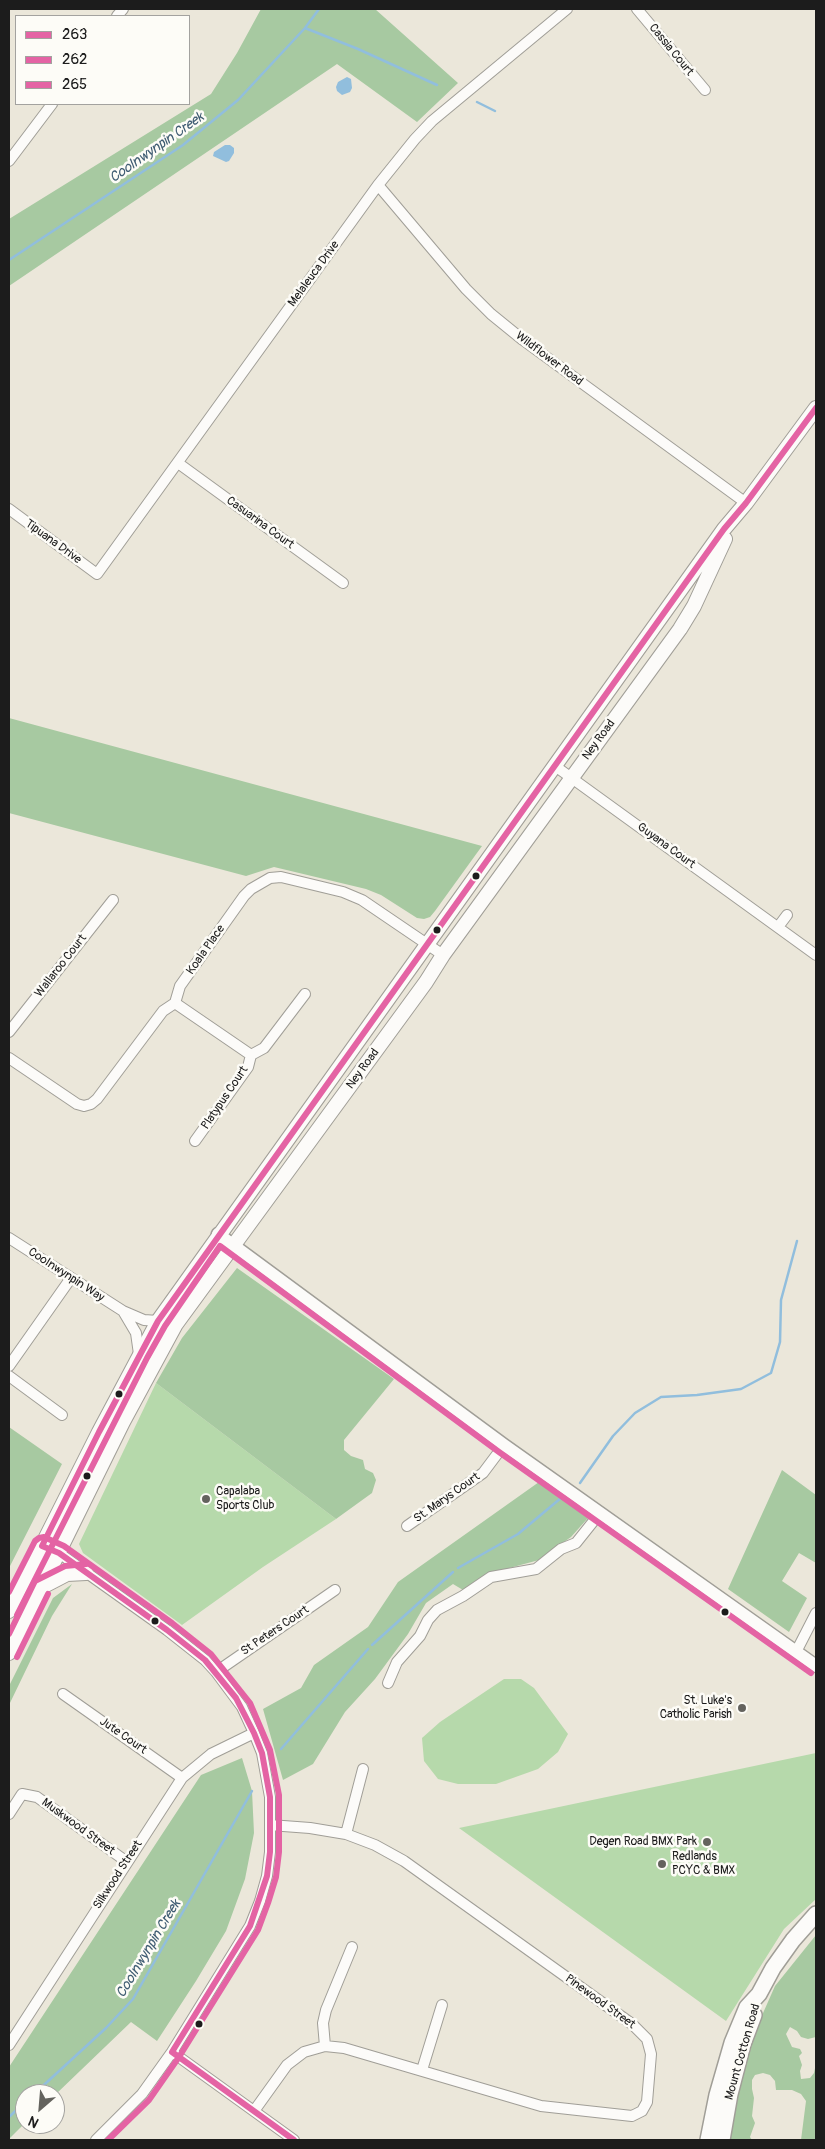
<!DOCTYPE html>
<html>
<head>
<meta charset="utf-8">
<style>
  body { margin:0 }
  #map { position:relative; width:825px; height:2149px; overflow:hidden; background:#ebe7da; font-family:Pangolin,sans-serif }
  canvas { display:block }
  .frame { position:absolute; inset:0; border:10px solid #1c1c1c; pointer-events:none }
  .legend { position:absolute; left:15px; top:15px; width:175px; height:90px; box-sizing:border-box; background:#fdfcf7; border:1px solid #a3a29f; margin:0; padding:6px 9px; list-style:none; font-size:15px; color:#1c1c1c }
  .legend li { display:flex; align-items:center; gap:10px; height:25px }
  .legend b { width:25px; border:1px solid #a3a29f }
  .north { position:absolute; left:15px; top:2084px; width:50px; height:50px; box-sizing:border-box; background:#fdfcf7; border:1px solid #a3a29f; border-radius:50%; rotate:207deg; font-size:14px; font-weight:700; line-height:20px; text-align:center; color:#1c1c1c }
  .north::after { content:''; display:block; margin:auto; width:18px; height:22px; background:#64635e; clip-path:polygon(50% 0,100% 100%,50% 72%,0 100%) }
</style>
</head>
<body>
<div id="map">
<canvas width="825" height="2149"></canvas>
<div class="frame"></div>
<ul class="legend">
<li><b style="height:6px;background:#e463a4"></b>263</li>
<li><b style="height:6px;background:#e463a4"></b>262</li>
<li><b style="height:6px;background:#e463a4"></b>265</li>
</ul>
<div class="north">N</div>
</div>
<script>
const g = document.querySelector('canvas').getContext('2d');
g.lineJoin = 'round';
function fill(path, color) {
  g.fillStyle = color;
  g.fill(path, 'evenodd');
}
function toPath(rows) {
  const path = new Path2D();
  for (const r of rows) {
    path.moveTo(r[0], r[1]);
    for (let i = 2; i < r.length; i += 2) path.lineTo(r[i], r[i + 1]);
  }
  return path;
}
function strokePath(path, color, width, dash) {
  g.strokeStyle = color;
  g.lineWidth = width;
  g.lineCap = dash ? 'butt' : 'round';
  g.setLineDash(dash || []);
  g.stroke(path);
}
function drawText(font, color, halo, rows, align = 'center') {
  g.font = font + ' Pangolin,sans-serif';
  g.lineWidth = 5;
  g.setLineDash([]);
  g.textBaseline = 'middle';
  g.strokeStyle = halo;
  g.fillStyle = color;
  for (const [text, x, y, turn = 0] of rows) {
    g.save();
    g.translate(x, y);
    g.rotate((+turn || 0) * Math.PI / 180);
    g.textAlign = isNaN(turn) ? turn : align;
    if (halo) g.strokeText(text, 0, 0);
    g.fillText(text, 0, 0);
    g.restore();
  }
}
const green = toPath([
  [156,1383,336,1519,263,1567,182,1625,83,1553,79,1544],
  [504,1679,521,1679,534,1688,568,1734,558,1752,538,1769,496,1784,458,1784,438,1779,424,1761,422,1738,440,1722],
  [816,1753,816,1899,784,1929,726,2021,459,1828]
]);
const forest = toPath([
  [261,9,375,9,458,83,417,122,337,64,9,286,9,219,211,94,237,53],
  [9,718,482,846,435,911,430,917,424,919,417,918,381,895,366,889,274,867,246,876,9,813],
  [237,1268,394,1379,344,1440,344,1450,351,1456,363,1460,365,1469,373,1473,376,1480,372,1493,336,1519,156,1383,182,1338],
  [9,1427,62,1464,9,1568],
  [782,1470,816,1495,816,1563,799,1553,782,1581,807,1598,789,1632,728,1589],
  [539,1482,588,1518,571,1537,539,1560,487,1574,463,1590,453,1584,426,1603,408,1634,375,1679,345,1712,313,1764,283,1780,263,1709,301,1688,314,1665,368,1627,398,1582],
  [72,1584,52,1616,9,1705,9,1686,53,1598],
  [242,1758,252,1791,254,1833,245,1879,226,1931,196,1981,157,2041,131,2022,55,2095,25,2094,25,2123,9,2139,9,2067,201,1775],
  [816,1935,816,2037,808,2039,801,2037,797,2031,790,2027,786,2034,792,2047,800,2049,802,2053,799,2056,802,2065,800,2071,801,2079,810,2078,814,2073,816,2063,816,2140,801,2140,806,2101,801,2094,792,2090,776,2090,775,2081,770,2075,763,2073,755,2075,752,2080,752,2089,754,2098,752,2116,755,2123,750,2137,752,2140,730,2140,739,2089,756,2029,775,1986]
]);
const water = toPath([
  [347,77,351,79,352,88,350,92,342,95,337,91,336,87,338,82],
  [225,145,230,145,234,148,234,153,229,161,226,162,213,156,214,152]
]);
const stream = toPath([
  [305,28,358,49,437,85],
  [477,102,495,111],
  [9,260,183,145,238,100,305,28,319,9],
  [580,1483,613,1436,635,1413,661,1397,697,1395,741,1389,771,1373,780,1342,781,1300,797,1241],
  [458,1568,518,1534,561,1498],
  [372,1645,453,1572],
  [281,1749,368,1649],
  [34,2094,106,2028,133,1999,252,1791],
  [9,2117,25,2102]
]);
const minor = toPath([
  [637,9,705,90],
  [117,16,123,9],
  [9,161,52,104],
  [378,185,466,289,491,314,523,340,746,503],
  [178,463,343,583],
  [9,509,97,574,378,185,415,139,432,121,567,9],
  [555,766,816,955],
  [778,927,787,915],
  [175,1003,251,1055,248,1067,195,1141],
  [9,1032,113,900],
  [251,1055,264,1048,305,994],
  [9,1058,77,1104,84,1106,91,1104,97,1099,163,1011,175,1003,180,986,244,896,251,889,270,878,281,877,343,892,362,900,443,955],
  [9,1238,123,1311,144,1320,158,1321],
  [123,1311,136,1333,139,1354],
  [9,1366,71,1278],
  [9,1376,62,1415],
  [407,1526,483,1473,504,1445],
  [42,1546,59,1553,167,1630,205,1660,216,1672,242,1707,254,1733,262,1753,270,1797,270,1852,267,1876,260,1901,250,1926,172,2052,142,2094,96,2140],
  [796,1652,816,1613],
  [216,1672,335,1590],
  [388,1683,397,1662,420,1636,428,1620,437,1610,463,1596,491,1577,536,1569,561,1549,576,1543,600,1513],
  [63,1694,182,1778],
  [9,1814,22,1794,37,1797,127,1862],
  [346,1834,363,1769],
  [9,2045,182,1778,211,1754,254,1733],
  [325,2046,323,2023,326,2010,352,1947],
  [172,2052,294,2140],
  [422,2070,442,2005],
  [254,2111,287,2065,304,2052,325,2046,344,2048,541,2106,632,2116,642,2111,647,2102,651,2054,647,2039,632,2024,404,1861,375,1845,346,1834,310,1828,270,1825]
]);
const tertiary = toPath([
  [218,1234,504,1445,816,1666]
]);
const secondary = toPath([
  [42,1587,67,1574,86,1573],
  [9,1611,99,1432,158,1321,724,529,746,503,816,408],
  [9,1653,123,1422,176,1324,426,982,443,955,680,629,694,606,725,539]
]);
const primary = toPath([
  [708,2140,717,2095,732,2043,747,2007,759,1994,773,1968,793,1940,816,1914],
  [722,2140,730,2094,743,2044,754,2015]
]);
const bus1 = toPath([
  [294,2140,172,2052,250,1926,267,1876,270,1852,270,1797,262,1753,254,1733,236,1698,205,1660,167,1630,59,1553,42,1546,99,1432,158,1321,724,529,746,503,816,408]
]);
const bus2 = toPath([
  [17,1615,147,1358,165,1326,220,1246,499,1452,811,1673],
  [17,1657,48,1594]
]);
const bus3 = toPath([
  [9,1592,35,1541,39,1538,44,1537,64,1546,172,1623,211,1654,250,1703,270,1750,279,1795,279,1852,276,1877,268,1903,258,1930,179,2057,149,2100,108,2140],
  [9,1634,35,1581,65,1566,86,1564]
]);
const markers = [
  [476,876,4.5,"#1c1c1c"],
  [437,930,4.5,"#1c1c1c"],
  [119,1394,4.5,"#1c1c1c"],
  [87,1476,4.5,"#1c1c1c"],
  [206,1499,5,"#64635e"],
  [725,1612,4.5,"#1c1c1c"],
  [155,1621,4.5,"#1c1c1c"],
  [742,1708,5,"#64635e"],
  [707,1842,5,"#64635e"],
  [662,1864,5,"#64635e"],
  [199,2024,4.5,"#1c1c1c"]
];
const streetNames = [
  ["Cassia Court",671,50,51],
  ["Melaleuca Drive",314,274,-54],
  ["Wildflower Road",549,359,37],
  ["Casuarina Court",260,523,36],
  ["Tipuana Drive",53,542,36],
  ["Ney Road",599,740,-54],
  ["Guyana Court",666,846,36],
  ["Koala Place",206,950,-55],
  ["Wallaroo Court",61,966,-52],
  ["Ney Road",363,1069,-54],
  ["Platypus Court",225,1098,-56],
  ["Coolnwynpin Way",66,1275,33],
  ["St. Marys Court",447,1498,-35],
  ["St Peters Court",275,1631,-34],
  ["Jute Court",123,1736,35],
  ["Muskwood Street",78,1827,36],
  ["Silkwood Street",118,1875,-57],
  ["Pinewood Street",600,2002,36],
  ["Mount Cotton Road",743,2052,-74]
];
const poiNames = [
  ["Capalaba",216,1492],
  ["Sports Club",216,1506],
  ["St. Luke's",732,1701,"right"],
  ["Catholic Parish",732,1715,"right"],
  ["Degen Road BMX Park",697,1842,"right"],
  ["Redlands",672,1857],
  ["PCYC & BMX",672,1871]
];
const waterNames = [
  ["Coolnwynpin Creek",157,148,-35],
  ["Coolnwynpin Creek",149,1949,-59]
];
fill(green, '#b6d9ab');
fill(forest, '#a7c9a1');
fill(water, '#91bedd');
strokePath(stream, '#91bedd', 2.5);
strokePath(minor, '#a09e97', 12);
strokePath(tertiary, '#a09e97', 15);
strokePath(secondary, '#a09e97', 16);
strokePath(primary, '#a09e97', 18);
strokePath(minor, '#fcfbf9', 10);
strokePath(tertiary, '#fcfbf9', 12);
strokePath(secondary, '#fcfbf9', 14);
strokePath(primary, '#fcfbf9', 15);
strokePath(bus1, '#e463a4', 6);
strokePath(bus2, '#e463a4', 6);
strokePath(bus3, '#e463a4', 6);
for (const [x, y, r, color] of markers) {
  const dot = new Path2D();
  dot.arc(x, y, r, 0, 2 * Math.PI);
  g.fillStyle = color;
  g.fill(dot);
  strokePath(dot, '#fdfcf7', 2);
}
drawText('12px', '#1c1c1c', '#fdfcf7', streetNames);
drawText('12px', '#1c1c1c', '#fdfcf7', poiNames, 'left');
drawText('italic 14px', '#405d73', '#fdfcf7', waterNames);
</script>
</body>
</html>
